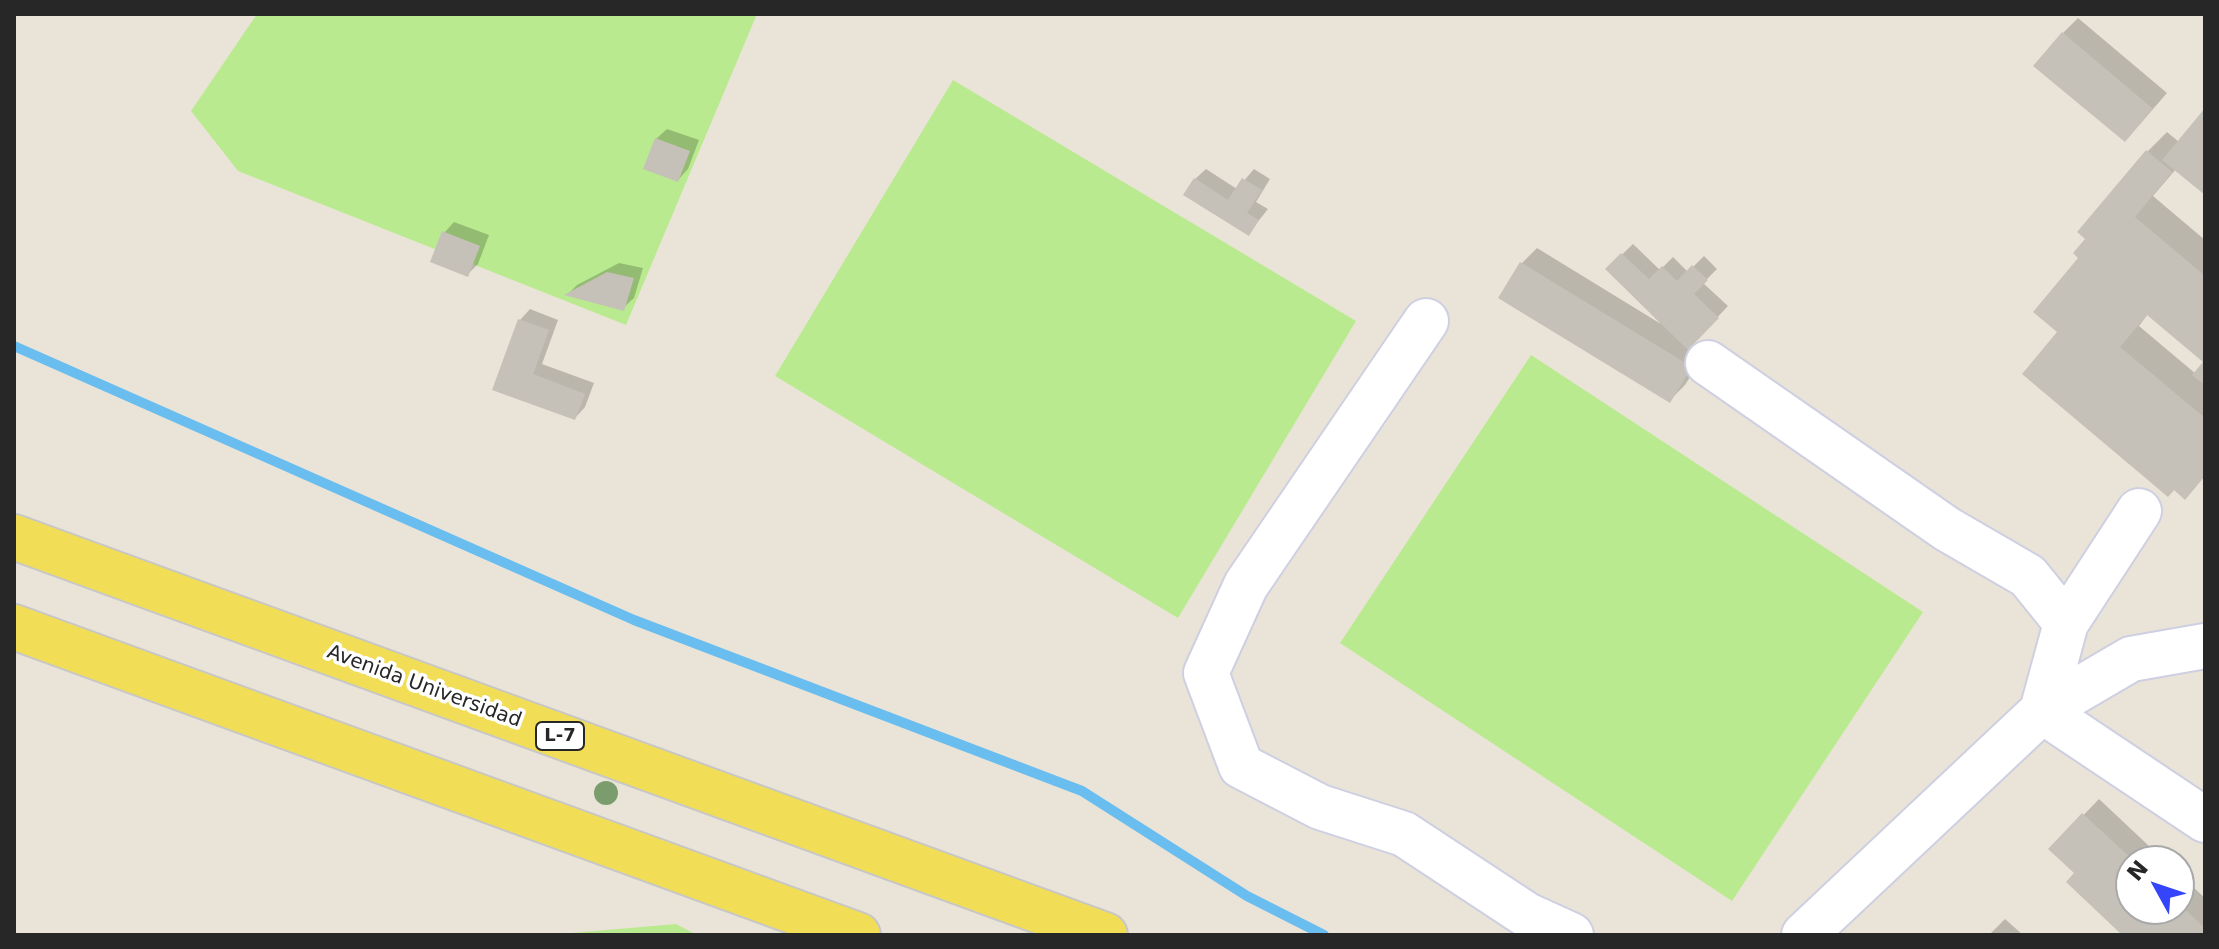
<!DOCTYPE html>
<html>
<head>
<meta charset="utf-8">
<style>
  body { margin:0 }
  #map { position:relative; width:2219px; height:949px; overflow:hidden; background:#eae4d8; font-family:"DejaVu Sans",sans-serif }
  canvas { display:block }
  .frame { position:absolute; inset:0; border:16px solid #272727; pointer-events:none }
  .north { position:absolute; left:2115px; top:845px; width:80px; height:80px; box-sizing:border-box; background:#fff; border:2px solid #a9a9a9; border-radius:50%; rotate:310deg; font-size:22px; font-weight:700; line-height:32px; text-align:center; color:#272727 }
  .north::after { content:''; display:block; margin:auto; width:28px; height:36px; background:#3545fb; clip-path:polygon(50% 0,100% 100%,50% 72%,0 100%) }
</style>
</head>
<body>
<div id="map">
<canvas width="2219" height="949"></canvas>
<div class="frame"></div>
<div class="north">N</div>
</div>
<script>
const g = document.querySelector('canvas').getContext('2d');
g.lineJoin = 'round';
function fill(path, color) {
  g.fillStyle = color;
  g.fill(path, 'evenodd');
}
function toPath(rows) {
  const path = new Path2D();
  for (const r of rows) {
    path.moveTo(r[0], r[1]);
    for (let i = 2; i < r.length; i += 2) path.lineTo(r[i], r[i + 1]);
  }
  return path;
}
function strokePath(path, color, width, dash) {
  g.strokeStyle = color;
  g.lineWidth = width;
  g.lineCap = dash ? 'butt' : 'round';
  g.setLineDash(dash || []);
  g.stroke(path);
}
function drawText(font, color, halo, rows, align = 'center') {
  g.font = font + ' "DejaVu Sans",sans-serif';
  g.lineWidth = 7;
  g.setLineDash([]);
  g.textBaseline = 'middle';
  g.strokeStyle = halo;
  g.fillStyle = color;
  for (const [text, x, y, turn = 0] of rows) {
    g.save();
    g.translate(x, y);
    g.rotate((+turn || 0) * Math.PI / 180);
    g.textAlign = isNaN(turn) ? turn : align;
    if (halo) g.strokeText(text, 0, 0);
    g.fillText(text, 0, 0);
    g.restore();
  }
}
const pitch = toPath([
  [257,14,757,14,626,325,238,171,191,111],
  [953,80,1356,321,1178,618,775,376],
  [1531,355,1923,612,1732,901,1340,643],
  [676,924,697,935,548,935]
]);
const shadow = toPath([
  [2078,18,2167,93,2140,124,2063,33],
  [2205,111,2205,193,2176,169,2153,196,2205,240,2205,361,2148,314,2139,326,2196,374,2205,363,2205,476,2185,497,2059,332,2081,258,2147,152,2167,132,2179,142],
  [667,129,699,140,688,169,678,180,656,139],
  [1206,169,1237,189,1254,169,1270,179,1256,202,1268,209,1249,233,1195,179],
  [454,222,489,235,478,264,468,274,444,233],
  [1633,244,1660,270,1673,257,1688,272,1704,256,1717,269,1703,283,1728,306,1693,343,1706,351,1685,385,1670,400,1521,264,1537,248,1661,324,1607,269],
  [619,263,643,268,634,298,623,308,568,294,577,285],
  [530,309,558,320,542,364,594,383,585,407,575,418,495,388,520,320],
  [2099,799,2165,861,2131,861,2131,909,2179,909,2179,874,2205,898,2205,935,2125,935,2077,873,2051,849],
  [2005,919,2023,935,1989,935]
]);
const stream = toPath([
  [14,346,634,620,1082,791,1247,896,1324,935]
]);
const building = toPath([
  [2062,32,2153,109,2125,142,2033,66],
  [2205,108,2205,195,2162,160],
  [655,138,690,151,678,182,643,169],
  [2146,150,2172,172,2135,217,2205,276,2205,385,2192,375,2203,362,2147,315,2120,347,2205,418,2205,476,2185,500,2174,490,2168,497,2022,374,2057,332,2033,312,2078,258,2073,253,2085,239,2077,232],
  [1194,178,1228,200,1242,178,1262,190,1247,213,1259,220,1249,236,1183,195],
  [442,231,480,246,468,277,430,262],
  [1621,253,1649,279,1662,266,1677,281,1692,265,1708,280,1694,294,1719,318,1688,350,1605,269],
  [1520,262,1692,367,1670,403,1498,298],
  [607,272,634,278,624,311,564,295],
  [518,319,549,330,533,374,585,394,575,420,492,390],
  [2082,813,2134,861,2131,909,2179,909,2179,904,2205,928,2205,935,2122,935,2066,882,2074,873,2048,849]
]);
const minor = toPath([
  [1426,321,1246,585,1206,673,1241,766,1320,807,1404,834,1527,915,1571,935],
  [1708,363,1947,529,2028,576,2066,623,2042,711,2205,820],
  [2066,623,2139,511],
  [1804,935,2042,711,2131,659,2205,646]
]);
const major = toPath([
  [14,537,1105,935],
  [14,627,858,935]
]);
const trees = [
  [606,793]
];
const shields = [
  [560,736,48]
];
const shieldNames = [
  ["L-7",560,736]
];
const streetNames = [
  ["Avenida Universidad",424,687,20]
];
fill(pitch, '#baea8f');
fill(shadow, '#0003');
strokePath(stream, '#69bdef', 10);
fill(building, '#c5c1b8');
strokePath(minor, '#cecfe1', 48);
strokePath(major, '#c7c7c7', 48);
strokePath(minor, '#fff', 44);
strokePath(major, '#f1dd56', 44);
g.fillStyle = '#7b9d6e';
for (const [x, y] of trees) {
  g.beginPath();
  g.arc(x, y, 12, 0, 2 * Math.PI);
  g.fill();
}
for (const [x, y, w] of shields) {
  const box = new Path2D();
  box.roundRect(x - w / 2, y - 14, w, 28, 6);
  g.fillStyle = '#fff';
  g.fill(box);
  strokePath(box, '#272727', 2);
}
drawText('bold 18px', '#272727', null, shieldNames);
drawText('20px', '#272727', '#fff', streetNames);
</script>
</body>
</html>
